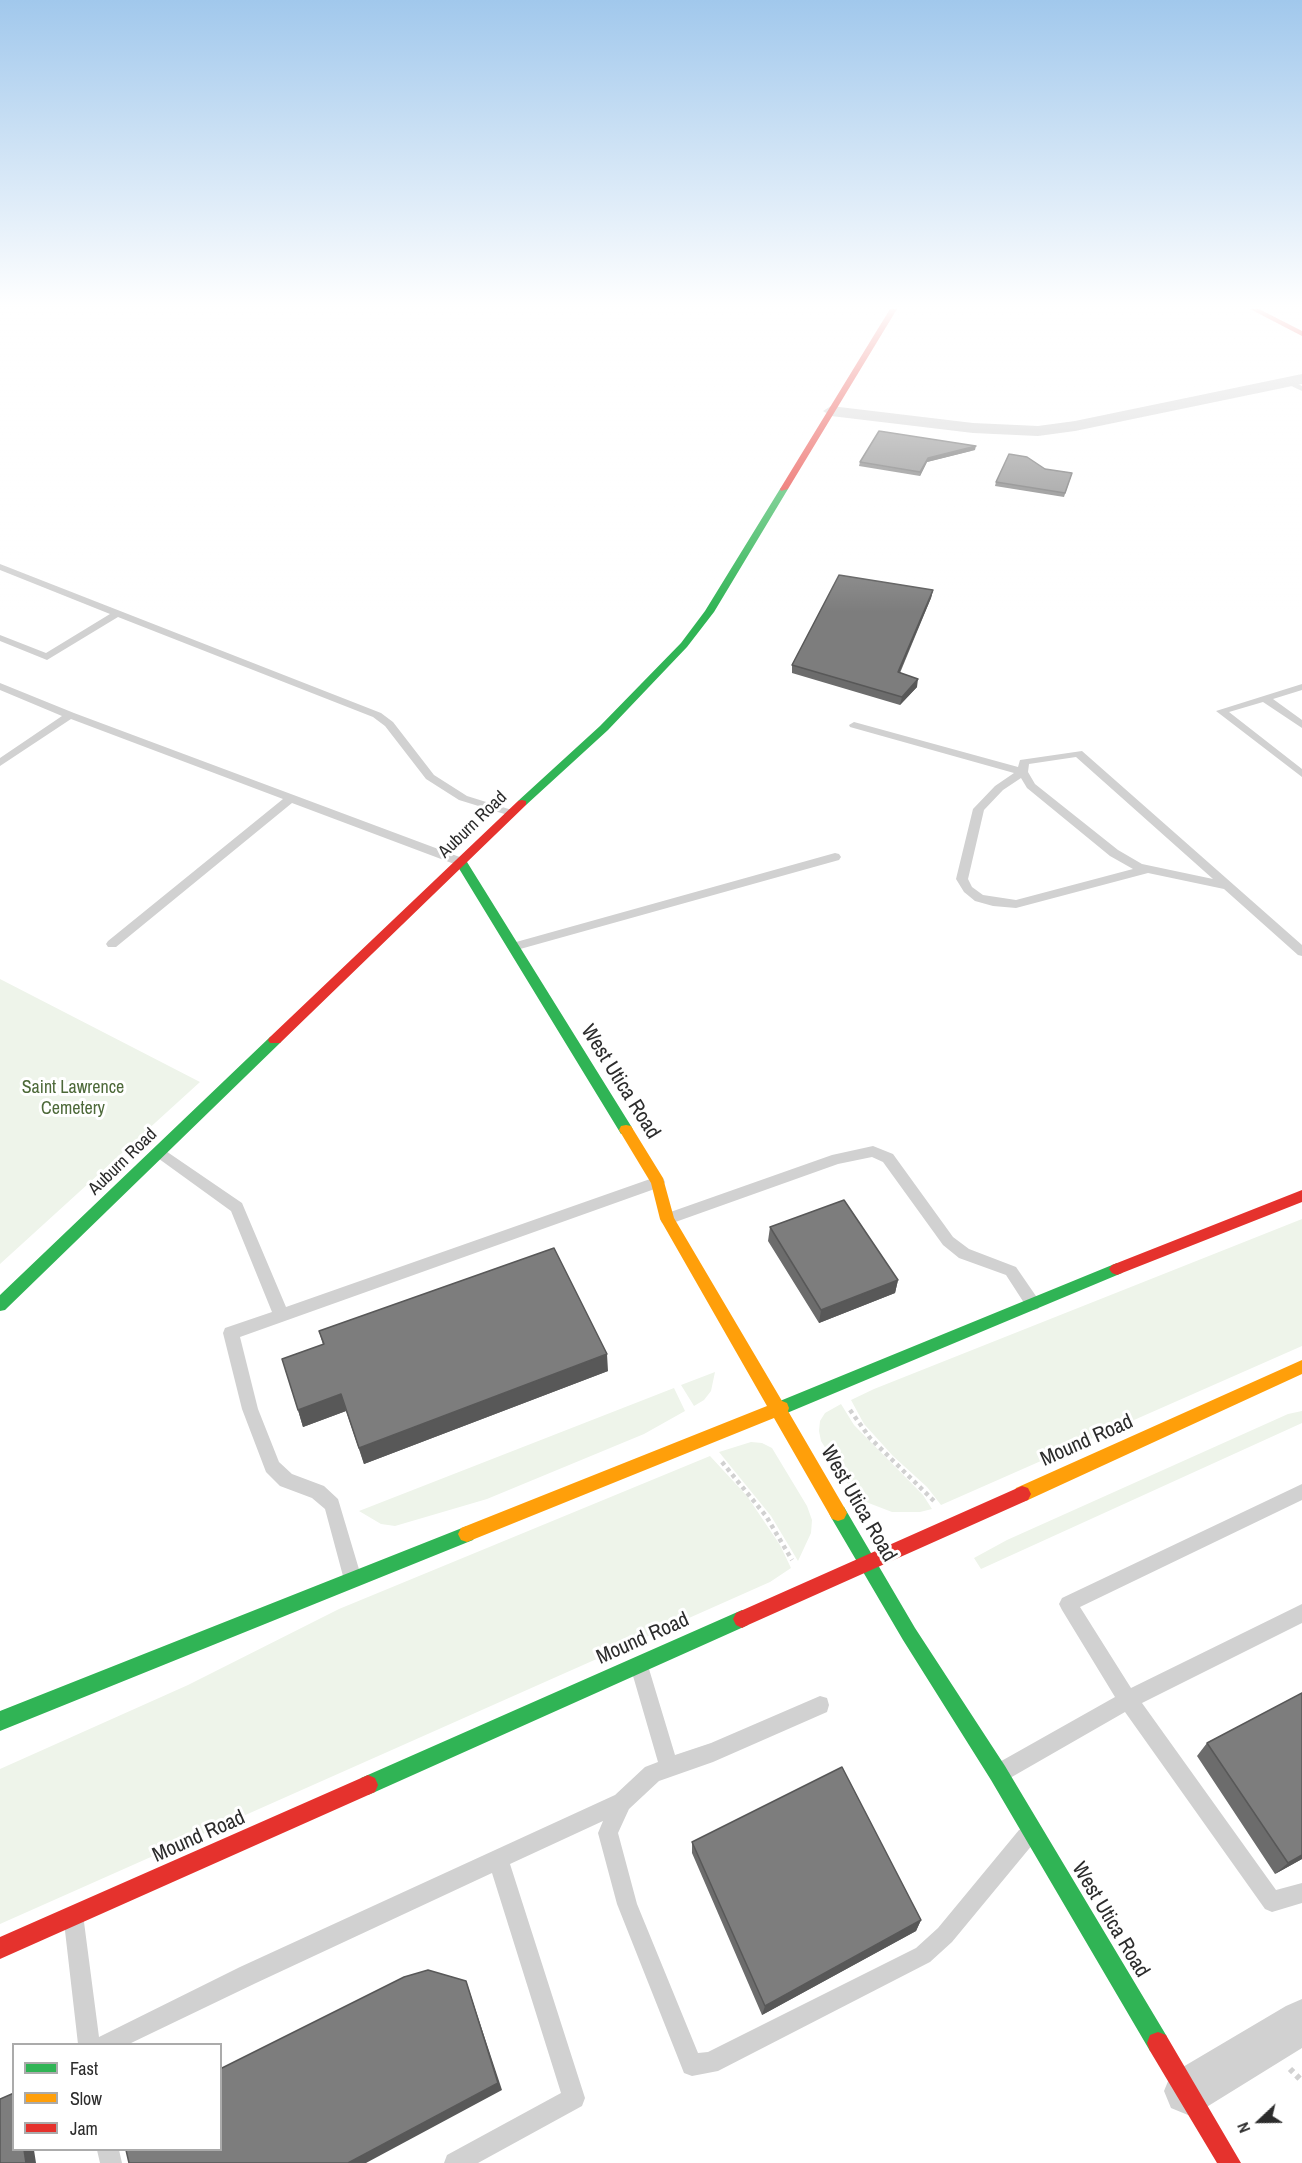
<!DOCTYPE html>
<html>
<head>
<meta charset="utf-8">
<style>
  body { margin:0 }
  #map { position:relative; width:1302px; height:2163px; overflow:hidden; background:#fff; font-family:"Archivo Narrow",sans-serif }
  canvas { display:block }
  .legend { position:absolute; left:12px; top:2043px; width:210px; height:108px; box-sizing:border-box; background:#fff; border:2px solid #ababab; margin:0; padding:8px 10px; list-style:none; font-size:18px; color:#2c2c2c }
  .legend li { display:flex; align-items:center; gap:12px; height:30px }
  .legend b { width:30px; border:2px solid #ababab }
  .north { position:absolute; left:1230px; top:2091px; width:60px; height:60px; -webkit-text-stroke:4px #fff; paint-order:stroke; rotate:248deg; font-size:16px; font-weight:700; line-height:24px; text-align:center; color:#2c2c2c }
  .north::after { content:''; display:block; margin:auto; width:21px; height:27px; background:#2c2c2c; clip-path:polygon(50% 0,100% 100%,50% 72%,0 100%) }
</style>
</head>
<body>
<div id="map">
<canvas width="1302" height="2163"></canvas>
<ul class="legend">
<li><b style="height:8px;background:#30b455"></b>Fast</li>
<li><b style="height:8px;background:#ff9f0a"></b>Slow</li>
<li><b style="height:8px;background:#e5322d"></b>Jam</li>
</ul>
<div class="north">N</div>
</div>
<script>
const g = document.querySelector('canvas').getContext('2d');
g.lineJoin = 'round';
function fill(path, color) {
  g.fillStyle = color;
  g.fill(path, 'evenodd');
}
function toPath(rows) {
  const path = new Path2D();
  for (const r of rows) {
    path.moveTo(r[0], r[1]);
    for (let i = 2; i < r.length; i += 2) path.lineTo(r[i], r[i + 1]);
  }
  return path;
}
function strokePath(path, color, width, dash) {
  g.strokeStyle = color;
  g.lineWidth = width;
  g.lineCap = dash ? 'butt' : 'round';
  g.setLineDash(dash || []);
  g.stroke(path);
}
function drawText(font, color, halo, rows, align = 'center') {
  g.font = font + ' "Archivo Narrow",sans-serif';
  g.lineWidth = 6;
  g.setLineDash([]);
  g.textBaseline = 'middle';
  g.strokeStyle = halo;
  g.fillStyle = color;
  for (const [text, x, y, turn = 0] of rows) {
    g.save();
    g.translate(x, y);
    g.rotate((+turn || 0) * Math.PI / 180);
    g.textAlign = isNaN(turn) ? turn : align;
    if (halo) g.strokeText(text, 0, 0);
    g.fillText(text, 0, 0);
    g.restore();
  }
}
const green = toPath([
  [0,979,200,1082,0,1264],
  [1302,1219,1302,1346,941,1505,927,1487,893,1456,864,1424,851,1400,874,1389],
  [715,1372,711,1391,704,1400,694,1406,681,1385],
  [674,1388,685,1411,644,1434,487,1499,395,1526,381,1524,359,1511],
  [841,1404,854,1425,923,1495,932,1509,920,1512,892,1512,866,1502,853,1492,821,1441,819,1431,820,1421,825,1413],
  [1302,1411,1302,1423,981,1569,974,1558,1007,1540,1288,1414],
  [751,1442,762,1443,772,1448,807,1506,812,1520,811,1533,798,1561,771,1516,719,1452],
  [710,1456,747,1496,780,1545,791,1568,770,1582,0,1924,0,1769,188,1685,339,1609]
]);
const pathFar1 = toPath([
  [850,1410,870,1438,934,1501],
  [722,1462,766,1516,792,1560]
]);
const path = toPath([
  [1290,2069,1302,2081]
]);
const lane = toPath([
  [1288,379,1302,386,1302,391,1285,383,1285,379,1288,379],
  [0,564,381,713,393,722,434,775,467,796,515,811,517,813,511,816,459,800,426,779,385,726,373,717,118,617,47,660,0,641,0,635,46,653,110,614,0,570,0,564],
  [0,683,74,713,465,859,467,862,461,866,457,865,292,803,116,947,108,947,106,944,108,941,283,799,71,719,0,766,0,758,62,716,0,690,0,683],
  [1302,684,1302,690,1273,699,1302,720,1302,728,1263,702,1229,712,1302,769,1302,777,1216,711,1302,684],
  [854,722,1018,767,1020,760,1082,751,1302,945,1302,956,1298,955,1224,889,1148,873,1016,908,993,906,975,901,964,892,956,879,973,809,995,786,1014,773,850,727,849,725,854,722],
  [1076,757,1213,879,1142,864,1118,850,1035,784,1028,772,1029,764,1076,757],
  [1021,778,1027,788,1110,856,1133,869,1016,900,983,895,972,887,968,879,984,810,1003,790,1021,778],
  [835,853,839,854,841,857,839,860,513,951,507,947,509,944,835,853],
  [873,1146,893,1154,953,1237,969,1249,1016,1267,1038,1299,1041,1304,1038,1309,1033,1310,1028,1309,1006,1275,959,1258,943,1245,883,1162,872,1157,838,1164,667,1225,662,1223,660,1219,662,1215,832,1155,873,1146],
  [160,1147,242,1203,286,1307,653,1178,663,1178,665,1182,663,1186,240,1337,258,1409,279,1462,292,1474,324,1486,338,1499,361,1576,358,1582,352,1585,346,1582,343,1576,325,1509,312,1498,280,1486,266,1472,242,1409,223,1333,225,1328,272,1312,231,1211,155,1156,153,1152,155,1148,160,1147],
  [1302,1484,1302,1500,1080,1607,1131,1688,1302,1604,1302,1623,1142,1703,1276,1890,1302,1883,1302,1903,1272,1912,1265,1909,1125,1712,1010,1778,1003,1781,996,1778,993,1771,996,1764,1115,1697,1062,1610,1059,1604,1062,1598,1302,1484],
  [640,1660,647,1662,649,1669,675,1755,711,1743,820,1696,827,1698,829,1705,827,1712,713,1762,659,1781,629,1809,618,1833,637,1904,698,2053,708,2052,916,1948,938,1928,1019,1830,1026,1827,1033,1830,1036,1837,1033,1844,952,1942,930,1962,718,2071,692,2076,684,2073,617,1904,598,1833,603,1821,510,1864,585,2098,582,2106,478,2163,444,2163,447,2155,561,2093,492,1873,256,1983,129,2044,78,2044,64,1922,67,1915,74,1912,81,1915,84,1922,99,2037,240,1967,615,1795,645,1767,658,1762,631,1669,633,1662,640,1660],
  [97,2150,119,2150,122,2163,100,2163,97,2150]
]);
const street = toPath([
  [1302,374,1302,384,1075,431,1038,436,973,433,831,416,823,411,831,406,973,423,1038,426,1075,421,1302,374],
  [1302,1999,1302,2048,1205,2108,1188,2115,1171,2108,1164,2091,1171,2074,1286,2006,1302,1999]
]);
const fast = toPath([
  [784,486,788,489,714,612,687,647,608,730,526,805,518,805,518,801,600,726,681,643,705,611,780,489,784,486],
  [461,858,467,862,631,1126,633,1130,631,1134,621,1134,455,862,461,858],
  [275,1035,280,1037,282,1040,280,1043,5,1310,0,1311,0,1295,270,1037,275,1035],
  [1117,1263,1122,1265,1125,1269,1122,1273,787,1413,781,1415,775,1413,773,1408,775,1403,1117,1263],
  [838,1505,844,1507,915,1628,1005,1766,1166,2035,1169,2043,1166,2051,1158,2054,1150,2051,991,1780,903,1640,832,1519,829,1513,832,1507,838,1505],
  [467,1526,473,1528,476,1534,473,1540,0,1731,0,1711,467,1526],
  [742,1610,748,1613,751,1619,748,1625,375,1792,368,1795,361,1792,358,1785,361,1778,742,1610]
]);
const slow = toPath([
  [626,1125,631,1126,663,1178,674,1218,782,1401,787,1403,789,1408,788,1411,844,1507,847,1513,844,1519,838,1521,832,1519,774,1418,467,1542,461,1540,458,1534,461,1528,767,1406,660,1219,651,1183,619,1130,621,1126,626,1125],
  [1302,1360,1302,1374,1028,1500,1022,1502,1016,1500,1013,1494,1016,1488,1302,1360]
]);
const jam = toPath([
  [890,309,897,309,788,489,781,491,780,489,890,309],
  [1250,309,1259,309,1302,331,1302,336,1250,309],
  [522,800,526,801,526,805,280,1043,270,1043,268,1040,270,1037,518,801,522,800],
  [1302,1190,1302,1202,1122,1273,1117,1275,1112,1273,1109,1269,1112,1265,1302,1190],
  [1022,1486,1028,1488,1031,1494,1028,1500,748,1625,742,1628,736,1625,733,1619,736,1613,1022,1486],
  [368,1775,375,1778,378,1785,375,1792,0,1959,0,1937,368,1775],
  [1158,2032,1166,2035,1241,2163,1217,2163,1150,2051,1147,2043,1150,2035,1158,2032]
]);
const wall = toPath([
  [975,450,927,462,920,476,859,466,860,462],
  [1045,469,1072,473,1064,497,995,486,996,482],
  [933,590,931,598,900,673,917,687,900,705,792,673,792,665],
  [770,1227,898,1280,895,1293,819,1323,768,1241],
  [319,1331,608,1371,364,1464,346,1411,303,1427,298,1410,323,1345],
  [1302,1693,1302,1859,1275,1874,1197,1756,1207,1743],
  [692,1842,921,1920,916,1931,762,2015,692,1853]
]);
const shadedWall = toPath([
  [976,446,975,450,927,462,920,476,920,472,928,458],
  [933,590,931,598,896,680,898,672],
  [918,679,917,687,900,705,902,697],
  [898,1280,895,1293,819,1323,821,1310],
  [607,1354,608,1371,364,1464,359,1448],
  [341,1394,346,1411,303,1427,298,1410],
  [1302,1855,1302,1859,1275,1874,1288,1863],
  [921,1920,916,1931,762,2015,765,2006],
  [466,1981,502,2090,366,2163,348,2163],
  [24,2150,34,2150,36,2163,26,2163]
]);
const building = toPath([
  [879,431,976,446,928,458,920,472,860,462,879,431],
  [1009,454,1027,457,1045,469,1072,473,1065,493,996,482,1009,454],
  [839,575,933,590,898,672,918,679,902,697,792,665,839,575],
  [844,1200,898,1280,821,1310,770,1227,844,1200],
  [554,1248,607,1354,359,1448,341,1394,298,1410,282,1359,324,1344,319,1331,554,1248],
  [1302,1693,1302,1855,1288,1863,1207,1743,1302,1693],
  [842,1767,921,1920,765,2006,692,1842,842,1767],
  [428,1970,466,1981,498,2083,348,2163,129,2163,126,2150,220,2150,220,2069,404,1977,428,1970],
  [14,2093,14,2150,24,2150,26,2163,0,2163,0,2099,14,2093]
]);
const streetNames = [
  ["Auburn Road",473,825,-44],
  ["Auburn Road",123,1162,-44]
];
const parkNames = [
  ["Saint Lawrence",73,1088],
  ["Cemetery",73,1109]
];
const nearStreetnames = [
  ["West Utica Road",620,1082,58],
  ["Mound Road",1087,1441,-24],
  ["West Utica Road",858,1504,60],
  ["Mound Road",643,1639,-24],
  ["Mound Road",199,1837,-24],
  ["West Utica Road",1110,1920,59]
];
fill(green, '#eef4ea');
strokePath(pathFar1, '#d1d1d1', 4.5, [4, 4]);
strokePath(path, '#d1d1d1', 6, [4.5, 4.5]);
fill(lane, '#d1d1d1');
fill(street, '#d1d1d1');
fill(fast, '#30b455');
fill(slow, '#ff9f0a');
fill(jam, '#e5322d');
fill(wall, '#6c6c6c');
fill(shadedWall, '#585858');
fill(building, '#7d7d7d');
strokePath(building, '#585858', 1.5);
const sky = g.createLinearGradient(0, 0, 0, 612);
sky.addColorStop(0, '#a1c8ec');
sky.addColorStop(0.5, '#fff');
sky.addColorStop(1, '#ffffff00');
g.fillStyle = sky;
g.fillRect(0, 0, 1302, 612);
drawText('18px', '#2c2c2c', '#fff', streetNames);
drawText('18px', '#4d6939', '#fff', parkNames);
drawText('21px', '#2c2c2c', '#fff', nearStreetnames);
</script>
</body>
</html>
